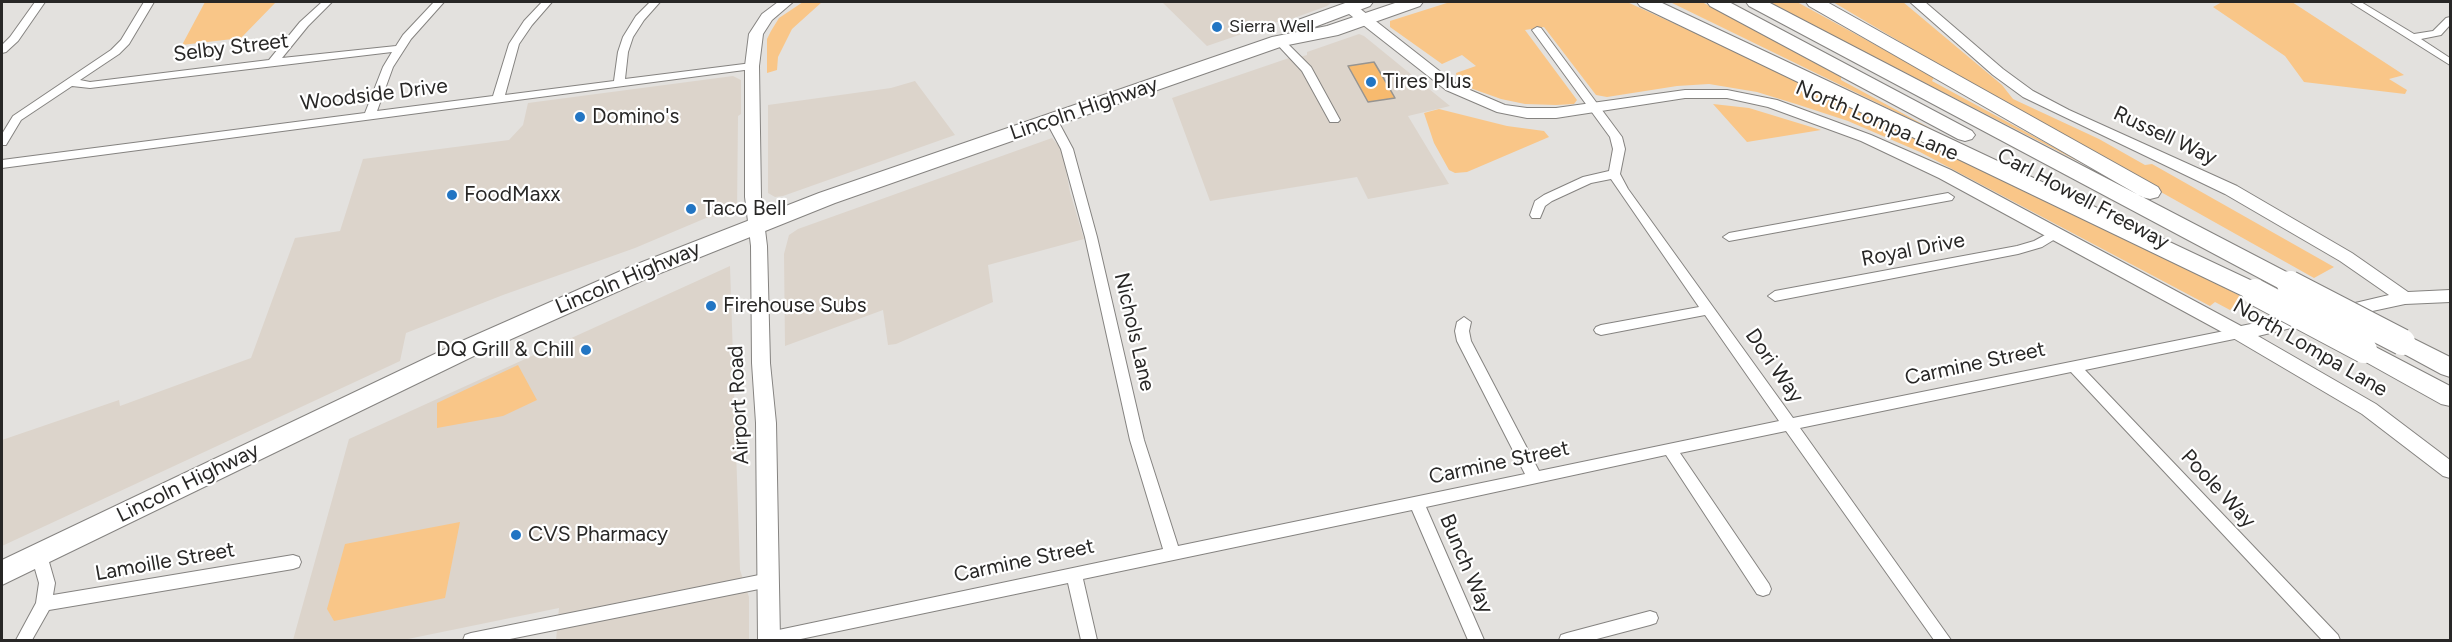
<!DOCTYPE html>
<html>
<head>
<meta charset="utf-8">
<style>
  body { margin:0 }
  #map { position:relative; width:2452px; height:642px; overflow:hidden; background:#e3e1de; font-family:Figtree,sans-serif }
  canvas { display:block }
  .frame { position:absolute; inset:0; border:3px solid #282726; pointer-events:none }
</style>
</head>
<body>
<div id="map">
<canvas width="2452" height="642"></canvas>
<div class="frame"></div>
</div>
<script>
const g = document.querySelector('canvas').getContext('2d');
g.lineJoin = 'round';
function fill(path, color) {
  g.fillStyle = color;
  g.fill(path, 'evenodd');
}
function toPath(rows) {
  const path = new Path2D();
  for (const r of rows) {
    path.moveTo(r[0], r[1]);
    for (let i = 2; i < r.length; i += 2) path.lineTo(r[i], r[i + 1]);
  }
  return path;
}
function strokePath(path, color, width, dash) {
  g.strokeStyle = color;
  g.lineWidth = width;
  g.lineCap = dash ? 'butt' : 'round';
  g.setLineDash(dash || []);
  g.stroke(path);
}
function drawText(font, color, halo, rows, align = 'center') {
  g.font = font + ' Figtree,sans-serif';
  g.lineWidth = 4.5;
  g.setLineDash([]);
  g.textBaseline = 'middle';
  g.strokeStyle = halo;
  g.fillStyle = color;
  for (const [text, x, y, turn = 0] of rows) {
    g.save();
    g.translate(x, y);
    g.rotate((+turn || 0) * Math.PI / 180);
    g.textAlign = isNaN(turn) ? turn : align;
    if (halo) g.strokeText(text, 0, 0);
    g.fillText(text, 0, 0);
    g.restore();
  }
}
const built = toPath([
  [1162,2,1332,2,1327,6,1283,22,1277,22,1207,46],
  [1359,34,1364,36,1450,106,1408,116,1449,184,1368,199,1357,177,1210,201,1172,98,1289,58,1292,59,1307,55,1307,52],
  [733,76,741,80,741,114,738,116,737,213,706,218,635,248,503,295,406,333,400,361,2,546,2,440,119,400,120,406,251,358,295,238,340,231,363,159,509,140,523,125,528,103],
  [915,81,955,135,783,196,775,197,768,193,768,105,891,88],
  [1052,138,1062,150,1070,192,1084,239,988,265,993,302,896,344,888,345,883,310,785,346,784,254,789,235,798,229],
  [730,266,740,570,749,597,749,640,556,640,559,608,403,640,293,640,349,439]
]);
const green = toPath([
  [205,2,276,2,241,38,182,45],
  [803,2,822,2,792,29,778,57,777,70,767,73,767,39,771,31,779,18],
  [1450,2,1627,2,1840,99,2158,252,2244,298,2230,310,2215,302,2210,306,1920,152,1848,121,1796,104,1757,92,1709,84,1677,86,1607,97,1596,95,1544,27,1525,30,1577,100,1574,104,1556,105,1525,104,1501,99,1473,89,1457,78,1456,73,1476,66,1462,55,1442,64,1390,27,1390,21],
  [1670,2,1702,2,1841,77,1841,80,1939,133],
  [1767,2,1797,2,1934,77,1932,81,2105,175],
  [1833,2,1903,2,2002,85,2013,99,2099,139,2145,165,2152,164,2334,267,2314,278,2022,114],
  [2222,2,2292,2,2404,75,2389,79,2407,90,2405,94,2304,82,2285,56,2213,7],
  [1713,104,1749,108,1821,130,1747,142],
  [1439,109,1507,126,1544,131,1549,137,1467,172,1455,173,1449,170,1434,143,1424,113],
  [518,365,537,400,503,416,437,428,437,403],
  [460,522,445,598,334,621,327,609,345,544]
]);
const building = toPath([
  [1374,62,1387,84,1395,98,1368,102,1348,66,1374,62]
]);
const street = toPath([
  [35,2,45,2,18,41,6,52,2,53,2,45,10,37,35,2],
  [144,2,154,2,129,44,119,54,80,80,90,82,269,60,300,22,322,2,332,2,308,26,282,58,396,46,403,35,434,2,444,2,411,39,393,67,377,111,493,96,509,44,524,21,542,2,552,2,532,25,519,44,505,95,614,81,618,52,623,37,636,16,650,2,660,2,644,20,633,37,628,52,625,79,752,63,757,66,752,69,2,168,2,160,365,113,383,67,392,52,90,88,72,86,21,120,6,145,2,145,2,134,13,116,111,50,121,40,144,2],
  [2350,2,2361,2,2414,34,2433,31,2446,18,2450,17,2450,25,2441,35,2421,39,2450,58,2450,65,2350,2],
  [1537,27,1541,28,1622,137,1625,149,1620,174,1628,189,1793,418,2239,328,2244,330,2246,333,2244,336,2239,338,2085,370,2338,635,2340,640,2322,640,2071,372,1800,428,1951,640,1934,640,1786,431,1680,453,1769,584,1771,589,1769,594,1763,596,1757,594,1666,455,1426,507,1484,640,1468,640,1412,510,1083,579,1097,640,1081,640,1068,583,796,640,761,640,763,634,769,632,1163,549,1130,440,1085,237,1061,149,1046,121,1052,118,1058,121,1073,149,1097,237,1144,440,1178,546,1525,474,1457,341,1455,331,1457,322,1464,317,1471,322,1469,331,1471,341,1539,471,1779,421,1705,315,1601,335,1596,333,1594,330,1596,327,1601,325,1699,307,1611,179,1591,183,1552,201,1545,206,1540,218,1532,218,1530,215,1535,201,1544,195,1583,177,1609,171,1613,149,1610,137,1532,30,1537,27],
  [1279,38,1283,39,1311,67,1340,120,1338,122,1330,122,1302,71,1274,41,1279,38],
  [1948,193,1954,197,1952,200,1729,241,1723,237,1729,233,1948,193],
  [2056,229,2060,230,2062,233,2060,236,2042,247,2018,254,1775,301,1768,296,1775,291,2017,246,2034,241,2056,229],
  [39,548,45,550,47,555,55,583,53,595,293,555,299,557,301,562,299,567,293,569,49,610,32,640,16,640,36,603,39,583,31,555,33,550,39,548],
  [769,573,775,575,777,580,775,585,769,587,505,640,463,640,465,635,471,633,769,573],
  [1650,611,1656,613,1658,618,1656,623,1650,625,1593,640,1559,640,1561,635,1567,633,1650,611]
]);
const secondary = toPath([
  [778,2,793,2,772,20,763,34,759,66,761,197,767,246,770,363,776,423,780,640,758,640,756,423,752,363,751,246,745,197,745,66,749,34,762,14,778,2],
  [1910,2,1925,2,2003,69,2033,91,2069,110,2237,186,2352,253,2408,292,2450,290,2450,302,2405,304,2340,318,2334,316,2331,312,2334,308,2389,295,2340,261,2225,194,2023,97,1993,75,1910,2],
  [1349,3,1354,4,1456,84,1505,105,1527,108,1556,108,1685,90,1727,90,1777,100,1871,135,1951,170,2241,326,2310,312,2316,314,2319,318,2316,322,2258,336,2376,404,2450,460,2450,478,2443,476,2362,414,2233,338,1939,178,1861,141,1768,107,1727,98,1685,98,1556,118,1527,118,1497,112,1446,90,1344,10,1342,7,1344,4,1349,3]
]);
const highway = toPath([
  [1348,2,1373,2,1370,6,1312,28,1298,28,1296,24,1298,20,1348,2],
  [1398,2,1423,2,1420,6,1338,35,1283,46,835,203,648,278,480,353,2,585,2,560,462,341,632,266,819,193,1272,37,1327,26,1398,2],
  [1637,2,1660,2,2263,286,2267,292,2263,298,2255,300,2247,298,1640,6,1637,2],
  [1707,2,1729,2,1972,131,1975,135,1972,139,1965,141,1958,139,1710,6,1707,2],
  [1746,2,1768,2,2298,278,2302,284,2298,290,2290,292,2282,290,1749,6,1746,2],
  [1806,2,1827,2,2158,187,2161,192,2158,197,2150,199,2142,197,1809,6,1806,2],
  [2402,333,2450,357,2450,377,2441,374,2393,348,2390,342,2393,336,2402,333],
  [2364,341,2450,386,2450,406,2441,404,2355,356,2352,350,2355,344,2364,341]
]);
const highwayBridge = toPath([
  [2290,284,2402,342],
  [2255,292,2364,350]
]);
const markers = [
  [1217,27,6,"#2275c3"],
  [1371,82,6,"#2275c3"],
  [580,117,6,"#2275c3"],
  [452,195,6,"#2275c3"],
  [691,209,6,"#2275c3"],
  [711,306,6,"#2275c3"],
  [586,350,6,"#2275c3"],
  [516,535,6,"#2275c3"]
];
const farPoinames = [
  ["Sierra Well",1229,27]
];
const streetNames = [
  ["Selby Street",231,48,-7],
  ["Woodside Drive",374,95,-7],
  ["Lincoln Highway",1084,109,-19],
  ["North Lompa Lane",1877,121,23],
  ["Russell Way",2165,136,25],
  ["Carl Howell Freeway",2083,199,28],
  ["Royal Drive",1913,250,-11],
  ["Lincoln Highway",628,278,-23],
  ["Nichols Lane",1134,332,77],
  ["North Lompa Lane",2310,348,30],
  ["Carmine Street",1975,364,-12],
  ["Dori Way",1774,366,55],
  ["Airport Road",739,405,-93],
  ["Carmine Street",1499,463,-12],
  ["Lincoln Highway",188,483,-26],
  ["Poole Way",2218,489,47],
  ["Carmine Street",1024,561,-12],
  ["Lamoille Street",165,562,-10],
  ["Bunch Way",1466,564,67]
];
const poiNames = [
  ["Tires Plus",1383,82],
  ["Domino's",592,117],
  ["FoodMaxx",464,195],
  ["Taco Bell",703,209],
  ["Firehouse Subs",723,306],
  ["DQ Grill & Chill",574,350,"right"],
  ["CVS Pharmacy",528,535]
];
fill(built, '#dcd4cb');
fill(green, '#f9c688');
fill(building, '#f7ba6e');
strokePath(building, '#969491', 1.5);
strokePath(street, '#858380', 2);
strokePath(secondary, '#858380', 2);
strokePath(highway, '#858380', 2);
fill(street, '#fff');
fill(secondary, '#fff');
fill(highway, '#fff');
strokePath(highwayBridge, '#858380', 28, []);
strokePath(highwayBridge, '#fff', 26);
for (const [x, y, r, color] of markers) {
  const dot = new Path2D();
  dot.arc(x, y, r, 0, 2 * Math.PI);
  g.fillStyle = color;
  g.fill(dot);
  strokePath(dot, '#fff', 2);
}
drawText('18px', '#282726', '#fff', farPoinames, 'left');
drawText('21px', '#282726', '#fff', streetNames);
drawText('21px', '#282726', '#fff', poiNames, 'left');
</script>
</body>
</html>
